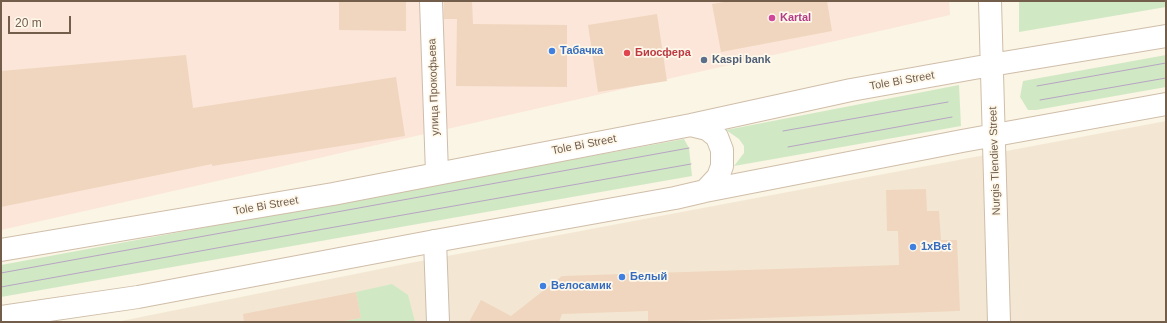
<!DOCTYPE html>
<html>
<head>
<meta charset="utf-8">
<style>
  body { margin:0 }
  #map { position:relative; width:1167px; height:323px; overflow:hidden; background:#fbf5e5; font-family:Helvetica,sans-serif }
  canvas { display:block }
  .frame { position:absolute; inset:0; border:2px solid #735d4b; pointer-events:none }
  .scale { position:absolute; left:8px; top:16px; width:63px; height:18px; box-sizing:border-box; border:2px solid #735d4b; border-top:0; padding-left:5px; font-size:12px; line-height:14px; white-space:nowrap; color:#735d4b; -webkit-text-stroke:3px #fef8eb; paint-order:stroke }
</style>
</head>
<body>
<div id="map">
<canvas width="1167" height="323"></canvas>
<div class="frame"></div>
<div class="scale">20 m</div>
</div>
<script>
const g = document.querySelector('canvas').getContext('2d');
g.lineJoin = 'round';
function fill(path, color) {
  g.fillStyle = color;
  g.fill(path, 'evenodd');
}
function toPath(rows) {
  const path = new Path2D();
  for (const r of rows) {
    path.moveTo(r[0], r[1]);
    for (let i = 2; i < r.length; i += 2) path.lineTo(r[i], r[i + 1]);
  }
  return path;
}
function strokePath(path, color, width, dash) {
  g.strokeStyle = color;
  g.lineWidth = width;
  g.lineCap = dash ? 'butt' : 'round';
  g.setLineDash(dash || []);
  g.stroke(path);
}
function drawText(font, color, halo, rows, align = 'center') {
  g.font = font + ' Helvetica,sans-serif';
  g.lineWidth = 3.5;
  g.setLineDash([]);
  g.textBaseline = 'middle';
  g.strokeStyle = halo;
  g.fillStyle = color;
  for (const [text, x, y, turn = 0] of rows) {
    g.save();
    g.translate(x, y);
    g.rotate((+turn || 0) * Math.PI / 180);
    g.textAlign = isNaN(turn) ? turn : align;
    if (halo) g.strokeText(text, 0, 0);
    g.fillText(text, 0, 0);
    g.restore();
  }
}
const residential = toPath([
  [1166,121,1166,322,116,322,410,263]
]);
const commercial = toPath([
  [1,1,949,1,950,15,1,230]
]);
const green = toPath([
  [1019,1,1166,1,1166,7,1019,32],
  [1166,55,1166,87,1036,110,1028,110,1020,97,1023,81],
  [959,85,961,126,734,166,744,153,744,146,739,139,726,130],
  [684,139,689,148,692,176,1,297,1,265],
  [392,284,408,295,415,322,339,322,361,318,356,292]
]);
const building = toPath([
  [339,1,406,1,406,31,339,30],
  [444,1,472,1,473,24,567,25,567,87,456,86,457,19,444,19],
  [730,1,827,1,832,31,721,52,712,4],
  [657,14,667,81,598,92,588,25],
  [186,55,193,108,396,77,405,136,212,166,212,164,1,207,1,71],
  [926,189,927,211,939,211,941,240,957,240,960,311,648,322,648,311,562,314,559,322,469,322,481,300,511,316,562,276,899,265,898,231,887,231,886,190],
  [356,292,361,318,339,322,244,322,243,314]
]);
const street = toPath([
  [431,1,437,173],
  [435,241,438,322]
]);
const secondary = toPath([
  [990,1,999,322],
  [691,125,707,129,717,137,722,150,722,166,718,177,705,191],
  [1,250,333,194,691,125,851,90,991,65,1166,36],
  [1,317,138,297,435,241,675,198,705,191,962,141,1166,104]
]);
const tram = toPath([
  [1037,86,1166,63],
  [1040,100,1166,78],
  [783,131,948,102],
  [788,147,952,117],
  [1,273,689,148],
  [1,287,239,244,691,164]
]);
const markers = [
  [772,18,4,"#d1479c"],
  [552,51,4,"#3f7fe0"],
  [627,53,4,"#e0444e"],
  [704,60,4,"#5c6f8a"],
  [913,247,4,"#3f7fe0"],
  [622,277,4,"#3f7fe0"],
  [543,286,4,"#3f7fe0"]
];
const hotelNames = [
  ["Kartal",780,18]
];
const shopNames = [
  ["Табачка",560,51],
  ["1xBet",921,247],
  ["Белый",630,277],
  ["Велосамик",551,286]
];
const healthNames = [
  ["Биосфера",635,53]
];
const serviceNames = [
  ["Kaspi bank",712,60]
];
const streetNames = [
  ["Tole Bi Street",902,81,-10],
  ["улица Прокофьева",434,87,-92],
  ["Tole Bi Street",584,145,-11],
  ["Nurgis Tlendiev Street",995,161,-92],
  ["Tole Bi Street",266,206,-10]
];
fill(residential, '#f3e7d4');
fill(commercial, '#fbe6d9');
fill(green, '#d0e9c4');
fill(building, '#f0d6be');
strokePath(street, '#cdbdac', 24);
strokePath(secondary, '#cfbea9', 24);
strokePath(street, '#fff', 22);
strokePath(secondary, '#fff', 22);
strokePath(tram, '#b8a4c5', 1);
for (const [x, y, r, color] of markers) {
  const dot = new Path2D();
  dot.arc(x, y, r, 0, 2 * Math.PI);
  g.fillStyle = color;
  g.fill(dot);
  strokePath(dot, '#fef8eb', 1.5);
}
drawText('bold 11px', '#b23c85', '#fef8eb', hotelNames, 'left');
drawText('bold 11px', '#366cbe', '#fef8eb', shopNames, 'left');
drawText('bold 11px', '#be3a42', '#fef8eb', healthNames, 'left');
drawText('bold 11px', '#4e5e75', '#fef8eb', serviceNames, 'left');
drawText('11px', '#735d4b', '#fef8eb', streetNames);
</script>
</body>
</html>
